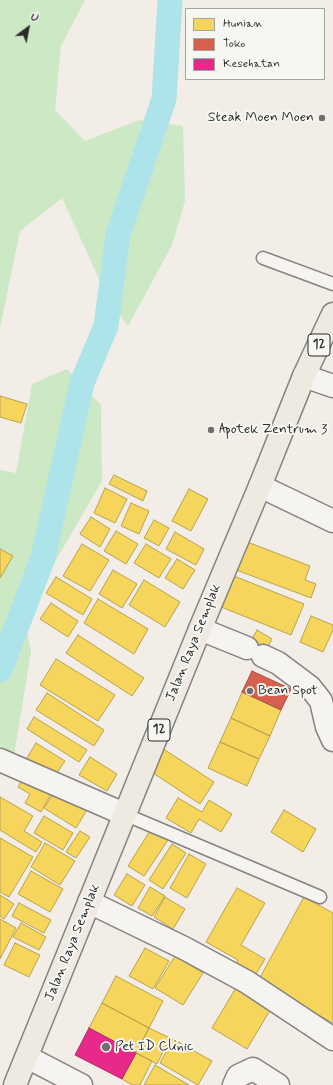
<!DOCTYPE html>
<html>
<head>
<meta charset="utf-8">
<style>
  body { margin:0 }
  #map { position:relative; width:333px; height:1085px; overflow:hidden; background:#f2ede7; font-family:Mynerve,sans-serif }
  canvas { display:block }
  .legend { position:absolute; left:185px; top:8px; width:140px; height:72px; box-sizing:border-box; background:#f6f6f2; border:1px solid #a5a5a2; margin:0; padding:5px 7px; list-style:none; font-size:12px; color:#2b2b2b }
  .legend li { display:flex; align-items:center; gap:8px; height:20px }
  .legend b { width:20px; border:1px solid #a5a5a2 }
  .north { position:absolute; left:8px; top:8px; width:40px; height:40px; -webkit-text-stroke:3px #f6f6f2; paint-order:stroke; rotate:32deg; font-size:11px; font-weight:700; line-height:16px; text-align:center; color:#2b2b2b }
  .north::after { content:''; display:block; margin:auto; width:14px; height:18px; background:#2b2b2b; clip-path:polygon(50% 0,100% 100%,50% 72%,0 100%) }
</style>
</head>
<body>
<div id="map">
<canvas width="333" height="1085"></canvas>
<ul class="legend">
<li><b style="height:11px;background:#f6d55c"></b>Hunian</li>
<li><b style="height:11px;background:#d6604d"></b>Toko</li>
<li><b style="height:11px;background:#e7298a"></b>Kesehatan</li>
</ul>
<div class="north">U</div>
</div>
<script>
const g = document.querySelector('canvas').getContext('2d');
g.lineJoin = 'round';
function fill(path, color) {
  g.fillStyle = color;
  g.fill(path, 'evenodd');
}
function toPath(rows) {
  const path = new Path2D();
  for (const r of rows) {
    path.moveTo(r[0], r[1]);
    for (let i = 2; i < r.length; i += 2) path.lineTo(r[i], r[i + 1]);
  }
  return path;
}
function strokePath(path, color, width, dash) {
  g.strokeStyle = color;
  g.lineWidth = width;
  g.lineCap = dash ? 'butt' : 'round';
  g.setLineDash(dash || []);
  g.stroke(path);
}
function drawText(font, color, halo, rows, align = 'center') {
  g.font = font + ' Mynerve,sans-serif';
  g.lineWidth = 4;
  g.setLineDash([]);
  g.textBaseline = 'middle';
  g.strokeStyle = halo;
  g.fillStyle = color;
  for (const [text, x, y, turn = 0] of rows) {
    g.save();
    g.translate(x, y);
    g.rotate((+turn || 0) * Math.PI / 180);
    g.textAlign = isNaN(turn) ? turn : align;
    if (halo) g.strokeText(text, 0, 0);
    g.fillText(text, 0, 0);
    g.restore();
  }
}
const green = toPath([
  [0,0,85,0,61,46,55,110,85,141,139,120,183,126,185,201,172,245,128,326,106,294,62,198,20,231,0,328],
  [67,369,101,405,102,481,24,615,31,652,13,761,0,753,0,470,16,473,32,384]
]);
const homes = toPath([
  [0,396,27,404,21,423,0,417,0,396],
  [114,475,147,491,143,501,109,484,114,475],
  [105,488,127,499,115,523,94,513,105,488],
  [189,489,208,499,191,531,172,521,189,489],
  [131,503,149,511,139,534,121,526,131,503],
  [91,517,110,529,100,547,80,534,91,517],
  [154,520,169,528,159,546,144,538,154,520],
  [116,531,138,544,126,564,104,551,116,531],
  [175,532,204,549,196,565,166,549,175,532],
  [242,540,310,566,305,580,316,584,311,598,231,568,242,540],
  [82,544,109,560,90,591,63,576,82,544],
  [146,544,171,559,159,578,134,563,146,544],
  [0,549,13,556,0,578,0,549],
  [177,559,195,570,183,589,165,578,177,559],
  [113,570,137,584,122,608,99,594,113,570],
  [229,574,304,604,291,635,216,605,229,574],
  [56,577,92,599,83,615,46,593,56,577],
  [144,580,180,602,165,627,129,605,144,580],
  [98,599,148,629,134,654,84,623,98,599],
  [51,603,78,621,68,637,40,619,51,603],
  [311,616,333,625,333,630,323,652,300,642,311,616],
  [257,630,272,639,261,660,245,652,257,630],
  [78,635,144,678,132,696,66,653,78,635],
  [56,659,115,695,98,721,40,685,56,659],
  [242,692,281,710,270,736,231,718,242,692],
  [47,693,104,730,94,746,36,710,47,693],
  [34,717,87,750,79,762,27,729,34,717],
  [231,718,270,736,259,759,220,742,231,718],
  [220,742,259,759,247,786,208,768,220,742],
  [36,743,65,761,52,780,24,763,36,743],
  [162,748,214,782,200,804,147,769,162,748],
  [90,757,117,774,107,791,79,775,90,757],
  [24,776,52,792,41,812,25,803,30,794,18,787,24,776],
  [57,788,88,808,76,828,44,808,57,788],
  [0,797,33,816,24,831,42,842,36,852,0,830,0,797],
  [178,798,202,812,209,800,232,814,221,832,199,819,191,833,166,818,178,798],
  [284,810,316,829,303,852,271,832,284,810],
  [44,816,73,833,63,850,34,833,44,816],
  [151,829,168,840,144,876,128,866,151,829],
  [80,831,90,837,76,858,66,852,80,831],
  [0,838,33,857,9,897,0,892,0,838],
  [45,843,75,861,60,885,31,867,45,843],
  [172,844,186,853,163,889,149,880,172,844],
  [189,854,206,864,187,898,170,888,189,854],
  [31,871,63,889,50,912,18,894,31,871],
  [127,874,145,885,132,906,114,895,127,874],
  [150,887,165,896,152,916,138,908,150,887],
  [237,888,265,903,241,945,265,959,253,979,233,968,238,960,206,942,237,888],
  [0,895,14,904,4,919,0,916,0,895],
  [165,897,185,909,173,929,154,917,165,897],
  [304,897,333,913,333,1023,258,981,304,897],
  [19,903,51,920,44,933,12,916,19,903],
  [0,919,16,928,0,959,0,919],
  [21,923,46,937,39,950,13,937,21,923],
  [15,943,40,955,29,977,4,965,15,943],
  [145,948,169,961,153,989,129,976,145,948],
  [175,956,203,973,183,1005,155,988,175,956],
  [116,976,163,1001,149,1028,102,1003,116,976],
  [237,986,272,1007,247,1049,212,1028,237,986],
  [102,1003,149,1028,136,1053,89,1028,102,1003],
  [149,1028,170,1038,157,1064,136,1053,149,1028],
  [173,1039,212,1061,198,1085,160,1063,173,1039],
  [136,1053,152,1061,140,1085,132,1085,122,1079,136,1053],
  [155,1065,189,1085,144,1085,155,1065]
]);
const shops = toPath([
  [252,671,291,689,281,710,242,692,252,671]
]);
const health = toPath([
  [89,1028,136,1053,122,1079,75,1055,89,1028]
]);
const canal = toPath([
  [0,670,43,558,82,383,106,326,118,235,164,99,170,0]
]);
const lane = toPath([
  [263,258,333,284],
  [124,814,320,897]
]);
const street = toPath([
  [304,376,333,386],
  [260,486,333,521],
  [200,629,247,648],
  [263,656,278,663,310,687,321,701,327,727,333,740],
  [0,760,124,814],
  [89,902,184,948,247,982,333,1039],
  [27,1057,81,1085],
  [234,1085,238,1076,253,1069,278,1085]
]);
const primary = toPath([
  [15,1085,200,629,260,486,304,376,333,314]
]);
const markers = [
  [322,118,4,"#716f6d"],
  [211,430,4,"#716f6d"],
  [250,691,4,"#716f6d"],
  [106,1047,5,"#716f6d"]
];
const shields = [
  [319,345,22],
  [159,730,22]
];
const shieldNames = [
  ["12",319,345],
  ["12",159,730]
];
const poiNames = [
  ["Steak Moen Moen",314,118,"right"],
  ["Apotek Zentrum 3",219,430],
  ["Bean Spot",258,691],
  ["Pet ID Clinic",115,1047]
];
const streetNames = [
  ["Jalan Raya Semplak",194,643,-68],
  ["Jalan Raya Semplak",73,943,-68]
];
fill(green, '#cce8c4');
fill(homes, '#f6d55c');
strokePath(homes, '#b9a24d', 1);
fill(shops, '#d6604d');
strokePath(shops, '#a35043', 1);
fill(health, '#e7298a');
strokePath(health, '#af2a6e', 1);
strokePath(canal, '#ade4ea', 25);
strokePath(lane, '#858280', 15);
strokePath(street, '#858280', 25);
strokePath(primary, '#858280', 25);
strokePath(lane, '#f5f4f1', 12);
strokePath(street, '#f5f4f1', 22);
strokePath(primary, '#eeeae2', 22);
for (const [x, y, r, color] of markers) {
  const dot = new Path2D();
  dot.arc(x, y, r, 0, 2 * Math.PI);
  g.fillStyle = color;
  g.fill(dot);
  strokePath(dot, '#f6f6f2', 1.5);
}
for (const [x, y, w] of shields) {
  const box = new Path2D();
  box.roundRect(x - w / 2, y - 11, w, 22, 3);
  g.fillStyle = '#f6f6f2';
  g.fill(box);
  strokePath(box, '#2b2b2b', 1);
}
drawText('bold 13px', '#2b2b2b', null, shieldNames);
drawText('14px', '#2b2b2b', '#f6f6f2', poiNames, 'left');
drawText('14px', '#2b2b2b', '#f6f6f2', streetNames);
</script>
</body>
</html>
